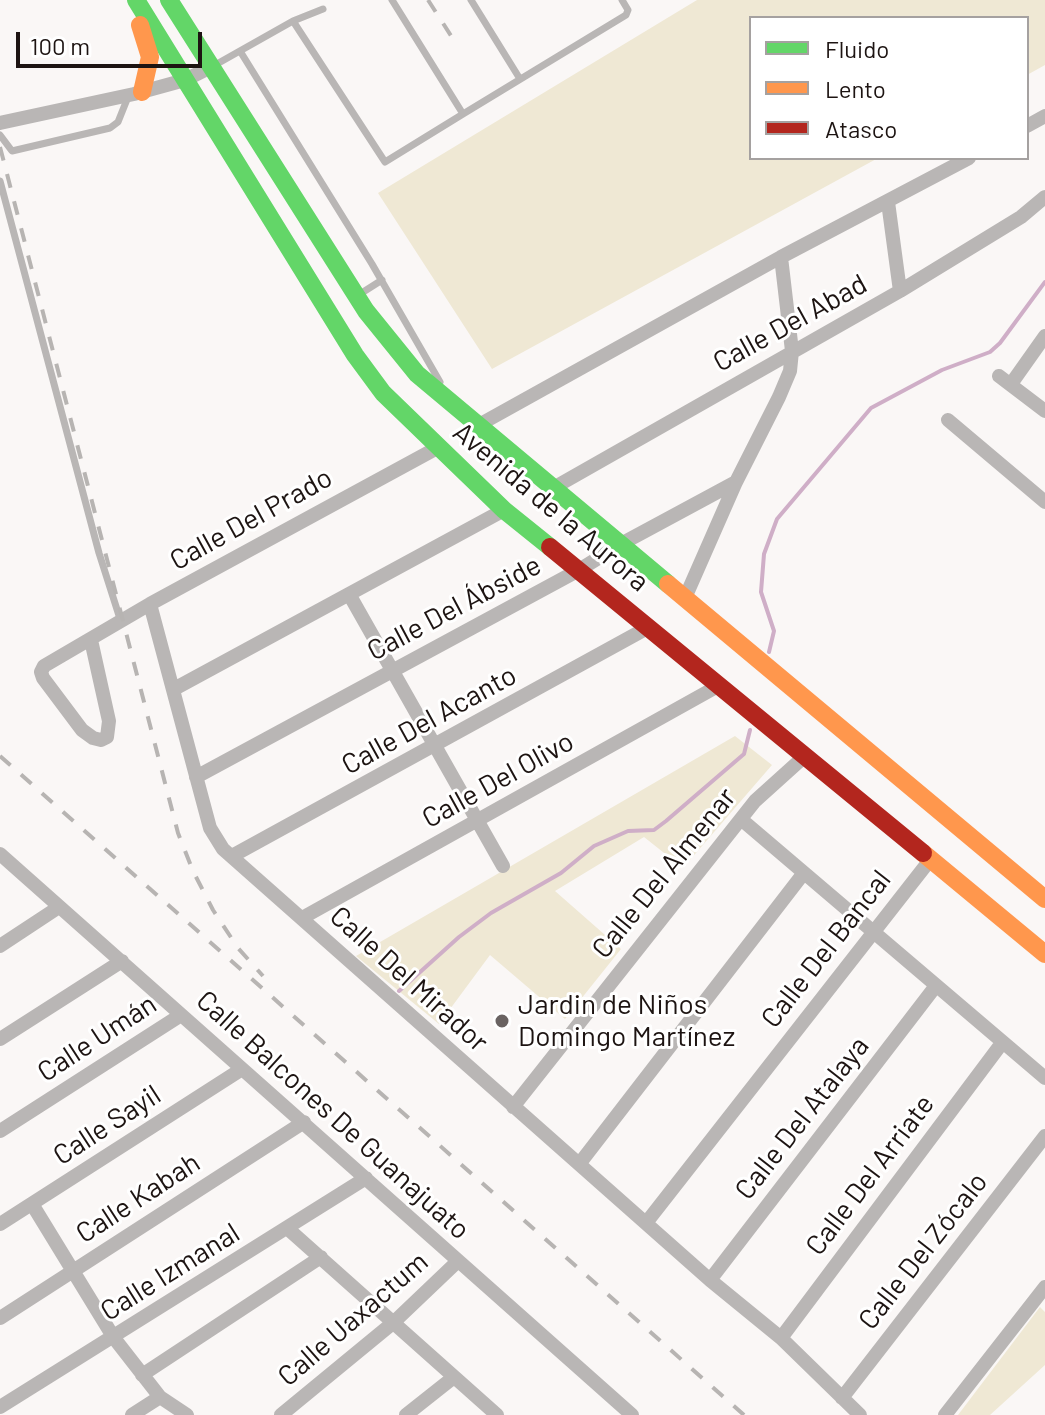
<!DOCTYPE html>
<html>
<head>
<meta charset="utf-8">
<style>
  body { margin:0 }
  #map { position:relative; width:1045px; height:1415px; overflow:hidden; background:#faf7f6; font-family:Barlow,sans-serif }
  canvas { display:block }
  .legend { position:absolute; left:749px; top:16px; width:280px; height:144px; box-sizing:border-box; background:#fff; border:2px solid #a5a1a0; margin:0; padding:10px 14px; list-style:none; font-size:24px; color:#1d1412 }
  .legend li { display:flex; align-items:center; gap:16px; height:40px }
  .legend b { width:40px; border:2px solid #a5a1a0 }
  .scale { position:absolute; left:16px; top:32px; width:186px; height:36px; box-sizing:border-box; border:4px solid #1d1412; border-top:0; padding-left:10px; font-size:24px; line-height:28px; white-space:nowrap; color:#1d1412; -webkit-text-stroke:6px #fff; paint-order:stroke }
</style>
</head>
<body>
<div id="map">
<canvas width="1045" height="1415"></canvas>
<ul class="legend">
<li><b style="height:10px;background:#63d668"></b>Fluido</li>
<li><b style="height:10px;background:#ff974d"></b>Lento</li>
<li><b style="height:10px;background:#b3261e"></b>Atasco</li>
</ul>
<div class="scale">100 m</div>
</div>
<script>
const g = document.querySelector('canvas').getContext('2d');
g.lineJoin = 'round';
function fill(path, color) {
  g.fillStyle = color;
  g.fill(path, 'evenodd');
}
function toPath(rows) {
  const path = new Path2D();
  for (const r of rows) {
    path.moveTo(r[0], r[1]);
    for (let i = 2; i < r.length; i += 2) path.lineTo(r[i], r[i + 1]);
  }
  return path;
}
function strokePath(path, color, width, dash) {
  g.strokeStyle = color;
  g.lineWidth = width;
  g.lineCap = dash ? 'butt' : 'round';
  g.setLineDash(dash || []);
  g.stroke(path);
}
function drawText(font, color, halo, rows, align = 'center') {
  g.font = font + ' Barlow,sans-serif';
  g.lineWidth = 6;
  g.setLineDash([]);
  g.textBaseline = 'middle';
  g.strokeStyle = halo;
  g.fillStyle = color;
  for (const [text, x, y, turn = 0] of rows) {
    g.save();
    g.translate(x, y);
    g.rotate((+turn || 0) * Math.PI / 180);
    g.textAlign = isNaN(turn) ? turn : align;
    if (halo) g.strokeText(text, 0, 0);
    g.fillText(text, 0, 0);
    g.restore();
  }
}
const green = toPath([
  [697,0,1045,0,1045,65,1027,75,1027,18,751,18,751,158,878,158,492,369,378,193],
  [735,736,772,765,683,868,644,837,555,891,621,949,565,1019,490,955,439,1024,356,956],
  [1040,1307,1045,1312,1045,1365,990,1415,958,1415]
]);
const stream = toPath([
  [769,652,774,631,761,592,764,554,777,519,871,408,942,370,990,352,1000,343,1045,282],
  [399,991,459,937,491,913,561,873,594,846,628,831,654,830,666,821,744,754,750,730]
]);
const lane = toPath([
  [471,0,520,79],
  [323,9,293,21,385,162,463,114,392,0],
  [240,51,372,264,440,382],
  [215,65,293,21],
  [463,114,626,15,628,10,622,0],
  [0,135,12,151,110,128,118,122,128,97],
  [0,181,99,553,121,622],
  [360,294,382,280]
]);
const street = toPath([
  [0,123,134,94,185,80,211,67],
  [1027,126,1045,116],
  [888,202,900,291],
  [999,376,1045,411],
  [1011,384,1045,336],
  [948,420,1045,502],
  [477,426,781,257,969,158],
  [555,487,900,291,1021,217,1045,197],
  [349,594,503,866],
  [685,598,736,482,779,397,790,371,792,351,781,257],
  [150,604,210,828,223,849,710,1280,781,1338,860,1415],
  [91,640,109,721,107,737,101,740,93,738,82,730,43,678,41,672,44,666,150,604,437,448],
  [174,689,504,510],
  [196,777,579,570,621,544,736,482],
  [742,820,1045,1078],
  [0,854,632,1415],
  [232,856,649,627],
  [302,918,718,686],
  [0,946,59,907],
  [0,1039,122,961],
  [513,1107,755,801,806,755],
  [0,1131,181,1015],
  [580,1163,803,874],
  [32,1204,114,1338,160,1397,187,1415],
  [646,1223,930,860],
  [0,1224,242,1069],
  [287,1228,497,1415],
  [710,1280,935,987],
  [0,1318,304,1122],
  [781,1338,1002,1043],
  [142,1375,321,1257],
  [842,1398,1045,1136],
  [0,1407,366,1178],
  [132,1415,160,1397],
  [281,1415,394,1322,458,1261],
  [406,1415,454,1377],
  [945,1415,1045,1287]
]);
const fast = toPath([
  [136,0,355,355,383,393,504,510,550,547],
  [169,0,366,311,417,374,668,584]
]);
const slow = toPath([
  [140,25,150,57,142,92],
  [668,584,1045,899],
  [923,853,1045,954]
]);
const jam = toPath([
  [550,547,923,853]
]);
const rail = toPath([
  [428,0,457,45],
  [0,147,178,833,193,871,213,910,238,948,263,976],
  [0,756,744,1415]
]);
const markers = [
  [502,1021,8,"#6a6362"]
];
const streetNames = [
  ["Calle Del Abad",790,323,-29],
  ["Avenida de la Aurora",551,507,40],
  ["Calle Del Prado",251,519,-29],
  ["Calle Del Ábside",454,608,-28],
  ["Calle Del Acanto",429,720,-29],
  ["Calle Del Olivo",498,780,-29],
  ["Calle Del Almenar",664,873,-51],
  ["Calle Del Bancal",826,949,-52],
  ["Calle Del Mirador",409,979,42],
  ["Calle Umán",97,1038,-33],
  ["Calle Balcones De Guanajuato",333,1115,42],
  ["Calle Del Atalaya",802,1118,-52],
  ["Calle Sayil",107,1125,-33],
  ["Calle Del Arriate",870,1175,-53],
  ["Calle Kabah",138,1198,-33],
  ["Calle Del Zócalo",923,1251,-52],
  ["Calle Izmanal",170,1272,-32],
  ["Calle Uaxactum",353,1319,-41]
];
const poiNames = [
  ["Jardin de Niños",518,1005],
  ["Domingo Martínez",518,1037]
];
fill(green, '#efe8d4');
strokePath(stream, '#cfaec7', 4);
strokePath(lane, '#b9b6b5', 7);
strokePath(street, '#b9b6b5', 14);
strokePath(fast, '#63d668', 18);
strokePath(slow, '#ff974d', 18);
strokePath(jam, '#b3261e', 18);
strokePath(rail, '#b7b4b2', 4, [14, 14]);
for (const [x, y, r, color] of markers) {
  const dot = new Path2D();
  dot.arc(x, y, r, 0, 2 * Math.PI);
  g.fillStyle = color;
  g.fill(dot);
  strokePath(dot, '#fff', 3);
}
drawText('28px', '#1d1412', '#fff', streetNames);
drawText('28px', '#1d1412', '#fff', poiNames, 'left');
</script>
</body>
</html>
